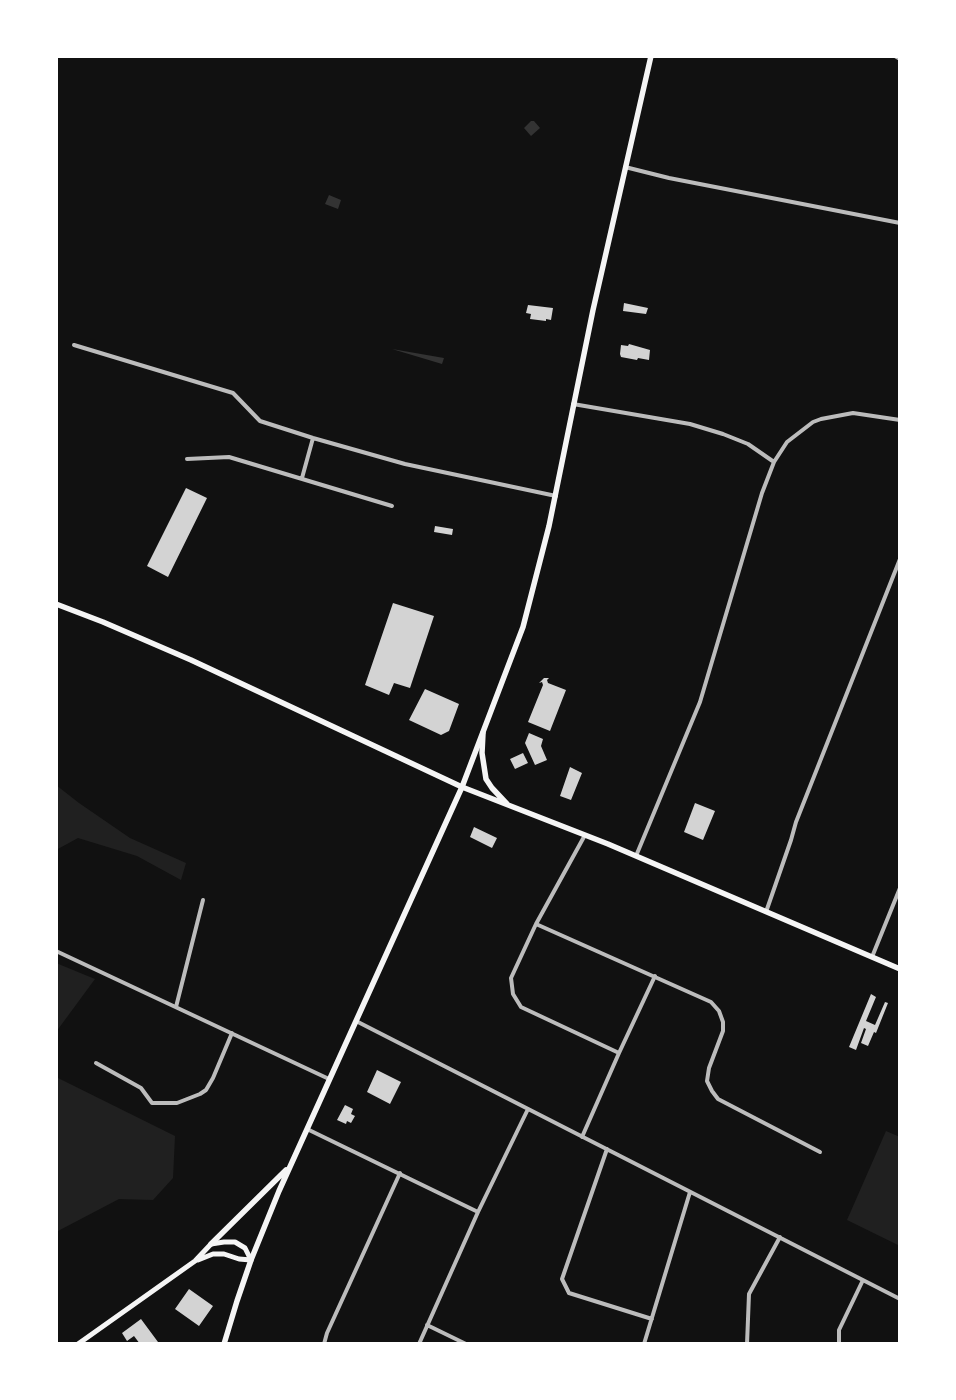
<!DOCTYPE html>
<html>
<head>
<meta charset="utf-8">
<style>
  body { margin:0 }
  #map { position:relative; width:956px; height:1400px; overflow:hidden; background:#111; font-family:Figtree,sans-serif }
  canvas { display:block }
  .frame { position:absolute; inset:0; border:58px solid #fff; pointer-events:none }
</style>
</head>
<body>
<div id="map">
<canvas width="956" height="1400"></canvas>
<div class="frame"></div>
</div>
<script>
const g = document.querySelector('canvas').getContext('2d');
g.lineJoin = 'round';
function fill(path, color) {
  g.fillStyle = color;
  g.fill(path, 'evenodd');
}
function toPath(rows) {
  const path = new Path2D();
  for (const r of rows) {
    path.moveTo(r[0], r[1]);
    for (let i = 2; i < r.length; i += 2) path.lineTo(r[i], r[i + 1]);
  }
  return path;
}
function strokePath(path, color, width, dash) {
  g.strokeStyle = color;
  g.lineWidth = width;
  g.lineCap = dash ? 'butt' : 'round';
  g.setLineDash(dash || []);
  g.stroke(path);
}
const green = toPath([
  [56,785,79,803,130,838,186,863,181,880,137,856,78,838,56,850],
  [56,963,95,979,56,1032],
  [56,1077,175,1136,173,1178,153,1200,119,1199,56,1232],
  [886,1131,900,1137,900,1246,847,1220]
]);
const water = toPath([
  [531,121,534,121,540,128,531,136,524,128],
  [329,195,341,200,338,209,325,204],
  [392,349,444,358,442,364]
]);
const building = toPath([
  [624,303,648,308,646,314,623,311],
  [528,305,553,308,551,320,546,319,546,321,530,319,531,314,526,313],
  [629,344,650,350,649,360,638,358,637,360,621,357,620,354,621,345,628,346],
  [186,488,207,498,168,577,147,566],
  [435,526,453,529,452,535,434,532],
  [393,603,434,616,410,688,394,683,389,695,365,685],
  [544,678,549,678,547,680,548,683,566,690,550,731,528,722,543,685,542,682,539,683],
  [425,689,459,704,449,731,441,735,409,720],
  [529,733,543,739,541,746,547,760,535,765,525,743],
  [523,753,528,763,515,769,510,759],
  [570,767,582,773,571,800,560,796],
  [695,803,715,811,703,840,684,832],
  [474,827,497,838,492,848,470,837],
  [871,994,876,997,866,1021,875,1025,885,1002,888,1003,876,1033,874,1032,868,1046,861,1043,866,1029,864,1028,856,1050,849,1047],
  [377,1070,401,1082,390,1104,367,1092],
  [345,1105,353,1109,351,1114,355,1116,351,1123,347,1121,346,1124,337,1120],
  [189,1289,213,1306,199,1326,175,1309],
  [141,1319,158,1342,155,1344,140,1344,134,1336,127,1341,122,1333]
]);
const minor = toPath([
  [895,56,900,59],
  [625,167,669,178,900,223],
  [74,345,233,393,260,421,313,438,405,464,556,496],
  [573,404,690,424,723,434,748,444,774,462],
  [187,459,229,457,392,506],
  [302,478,313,438],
  [585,835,536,924,511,978,513,994,521,1007,619,1053],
  [636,856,700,702,762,493,774,462,787,442,813,422,821,419,853,413,900,420],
  [766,912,791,840,796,822,900,559],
  [536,924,711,1002,719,1011,723,1022,723,1031,709,1068,707,1081,712,1091,718,1099,820,1152],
  [56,951,329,1079],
  [872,957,900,888],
  [176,1007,203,900],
  [356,1021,900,1299],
  [96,1063,141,1088,152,1103,177,1103,200,1094,206,1090,213,1078,232,1033],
  [307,1129,478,1212],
  [582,1137,619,1053,655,976],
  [607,1149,562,1279,569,1293,652,1319],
  [427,1325,466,1344],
  [324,1344,327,1333,400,1173],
  [419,1344,478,1212,528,1109],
  [644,1344,690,1192],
  [747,1344,749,1294,780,1237],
  [839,1344,839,1330,863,1280]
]);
const secondary = toPath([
  [198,1260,213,1254,224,1254,239,1259,251,1260],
  [78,1344,195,1261,211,1244,224,1242,235,1242,245,1248,251,1260]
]);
const primary = toPath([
  [211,1244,286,1170],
  [224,1344,237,1301,251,1260,279,1191,462,787,523,627,549,526,593,310,651,56]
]);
const trunk = toPath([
  [56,604,103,622,191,660,462,787,608,844,900,969],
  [483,733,482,753,486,779,492,788,507,804]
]);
fill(green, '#202020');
fill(water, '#333');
fill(building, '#d3d3d3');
strokePath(minor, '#bcbcbc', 4);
strokePath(secondary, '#f5f5f5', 5);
strokePath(primary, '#f5f5f5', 5.5);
strokePath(trunk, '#f5f5f5', 5.5);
</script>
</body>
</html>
